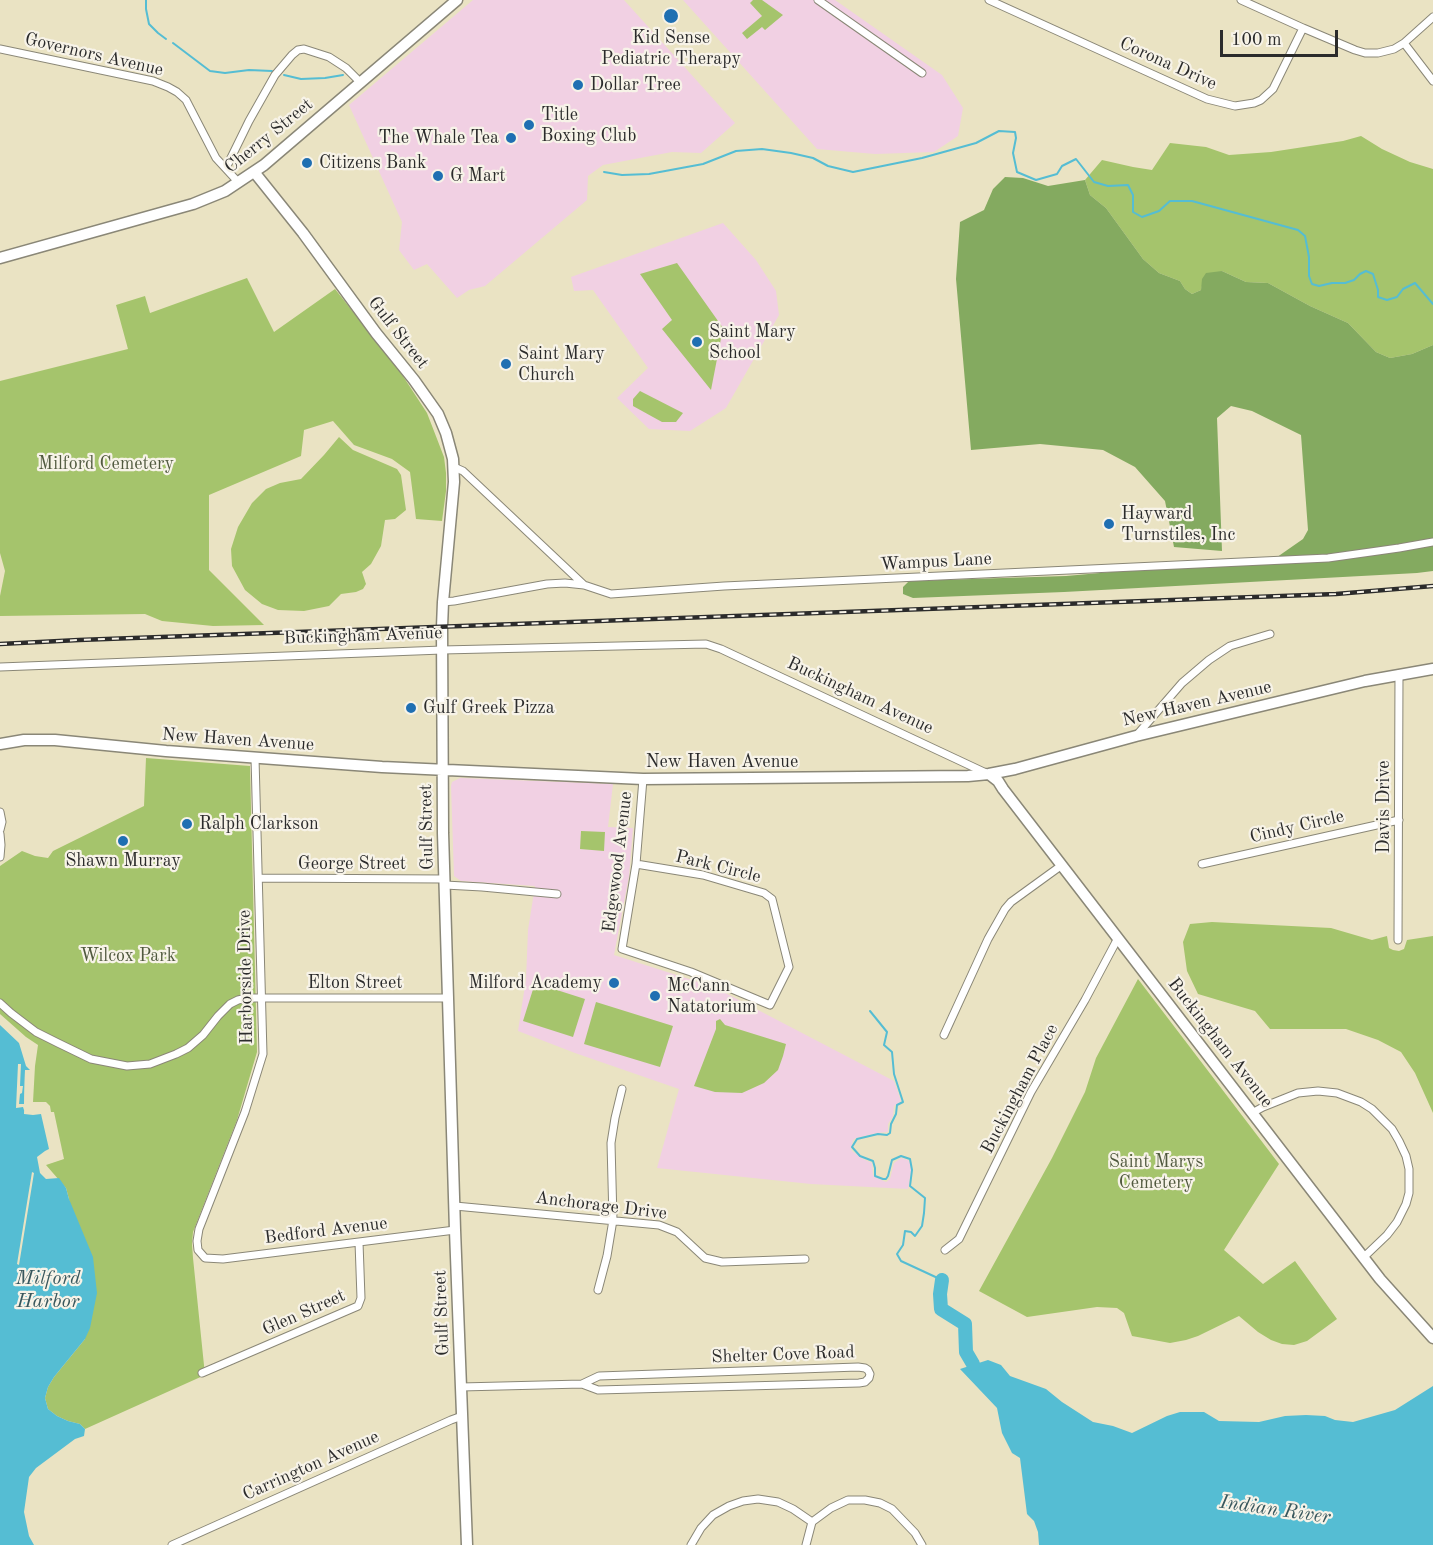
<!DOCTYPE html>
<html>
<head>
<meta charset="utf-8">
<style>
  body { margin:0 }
  #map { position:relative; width:1433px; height:1545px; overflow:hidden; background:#eae3c3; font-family:"Old Standard TT",serif }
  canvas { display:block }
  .scale { position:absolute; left:1220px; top:30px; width:118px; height:27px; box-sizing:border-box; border:3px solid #2b2b2b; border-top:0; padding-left:8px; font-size:18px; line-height:21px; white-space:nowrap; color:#2b2b2b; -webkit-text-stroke:4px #f7f3e8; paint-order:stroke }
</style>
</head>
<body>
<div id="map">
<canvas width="1433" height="1545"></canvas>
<div class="scale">100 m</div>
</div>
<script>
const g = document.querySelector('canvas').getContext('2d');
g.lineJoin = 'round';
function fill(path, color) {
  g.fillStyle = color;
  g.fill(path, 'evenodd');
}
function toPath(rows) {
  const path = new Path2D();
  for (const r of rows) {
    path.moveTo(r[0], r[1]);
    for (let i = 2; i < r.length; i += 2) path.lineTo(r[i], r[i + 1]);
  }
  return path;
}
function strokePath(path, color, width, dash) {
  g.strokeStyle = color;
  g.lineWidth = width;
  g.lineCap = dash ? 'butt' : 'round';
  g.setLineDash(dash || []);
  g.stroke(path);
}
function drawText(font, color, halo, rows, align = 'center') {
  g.font = font + ' "Old Standard TT",serif';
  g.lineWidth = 4.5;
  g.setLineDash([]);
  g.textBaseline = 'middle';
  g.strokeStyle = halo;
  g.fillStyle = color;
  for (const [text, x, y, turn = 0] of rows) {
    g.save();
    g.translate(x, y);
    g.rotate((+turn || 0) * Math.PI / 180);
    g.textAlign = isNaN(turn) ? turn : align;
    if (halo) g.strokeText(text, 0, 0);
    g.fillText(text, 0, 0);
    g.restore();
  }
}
const built = toPath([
  [473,0,624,0,735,123,701,153,672,152,603,165,588,176,587,200,485,286,469,290,457,298,427,264,414,270,399,250,402,222,349,105],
  [683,0,835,0,942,75,963,108,958,136,934,152,875,154,817,149],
  [723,223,756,260,776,291,779,315,726,408,690,431,649,429,617,398,648,368,593,290,574,291,571,277],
  [460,778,613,784,608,827,633,828,629,876,614,955,714,987,894,1081,901,1101,894,1106,893,1116,888,1124,888,1132,877,1133,856,1138,853,1140,851,1149,852,1151,863,1159,872,1163,873,1175,875,1177,886,1182,890,1179,894,1163,901,1158,908,1160,910,1163,911,1171,908,1189,811,1184,657,1168,679,1089,575,1053,518,1031,526,979,528,930,535,886,461,881,454,876,451,786,452,782]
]);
const green = toPath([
  [753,0,762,0,783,15,765,30,762,27,747,39,742,33,762,16,750,3],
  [1361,136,1382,149,1410,162,1433,169,1433,345,1412,354,1390,358,1376,352,1348,323,1310,306,1268,283,1246,282,1222,271,1202,286,1201,290,1192,294,1185,289,1180,281,1159,273,1143,259,1106,208,1090,195,1085,180,1102,160,1133,167,1152,170,1170,143,1206,147,1229,155,1271,152,1343,141],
  [677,263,723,328,711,390,662,329,672,320,640,274],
  [247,278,274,332,335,289,399,370,427,413,444,457,446,473,446,491,442,521,416,519,410,472,392,459,354,445,333,421,304,430,301,456,209,495,209,570,264,625,213,626,162,621,145,614,0,616,0,596,5,571,0,553,0,381,128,349,116,305,145,296,150,313],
  [640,391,683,413,676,422,662,422,633,406,633,399],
  [339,437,353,450,397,469,401,475,406,510,395,519,385,520,381,546,371,564,362,572,366,584,363,589,356,592,341,594,329,606,304,611,278,610,262,604,245,590,232,566,231,549,238,527,252,503,266,489,280,483,301,479,324,455],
  [146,758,250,766,250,768,257,1052,237,1120,193,1232,192,1244,193,1258,205,1375,85,1429,80,1424,68,1421,57,1416,48,1409,45,1398,48,1387,54,1377,85,1339,69,1199,66,1188,46,1165,64,1159,54,1112,51,1112,50,1106,46,1102,33,1102,35,1066,38,1045,26,1037,0,1014,0,866,22,851,35,856,48,858,53,851,144,806],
  [581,831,605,832,604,851,580,849],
  [1212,922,1331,928,1372,940,1387,936,1389,948,1393,950,1399,951,1404,949,1407,940,1433,936,1433,1113,1415,1073,1401,1052,1378,1040,1346,1029,1270,1029,1255,1011,1198,994,1187,971,1183,942,1190,924],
  [1138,979,1279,1164,1224,1250,1263,1284,1295,1261,1337,1319,1307,1341,1294,1345,1282,1344,1271,1340,1258,1332,1239,1316,1198,1336,1186,1340,1170,1343,1132,1336,1124,1313,1117,1308,1097,1307,1027,1317,979,1291,1052,1158,1085,1092,1096,1058],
  [535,983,585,999,573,1037,523,1021],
  [596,1002,673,1026,660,1067,584,1044],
  [720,1019,725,1025,786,1044,783,1056,778,1070,764,1083,742,1093,715,1092,694,1086,716,1029,716,1021]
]);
const forest = toPath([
  [1005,177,1023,178,1048,186,1085,180,1090,195,1106,208,1143,259,1159,273,1180,281,1185,289,1192,294,1201,290,1202,279,1206,273,1222,271,1246,282,1268,283,1310,306,1348,323,1376,352,1390,358,1412,354,1433,345,1433,571,1417,573,1064,592,913,598,903,594,903,587,909,581,1066,576,1178,566,1270,562,1303,539,1308,530,1301,435,1252,411,1231,406,1217,418,1222,551,1174,547,1165,501,1135,467,1103,450,1040,444,971,450,956,279,960,222,984,210,993,189]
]);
const water = toPath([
  [0,1025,19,1043,26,1066,30,1070,25,1070,24,1114,33,1115,41,1114,49,1149,45,1151,37,1157,40,1173,46,1179,59,1178,66,1188,69,1199,93,1257,97,1293,90,1328,85,1339,54,1377,48,1387,45,1398,48,1409,57,1416,68,1421,80,1424,85,1429,84,1436,75,1439,36,1468,29,1477,24,1512,29,1536,34,1545,0,1545],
  [988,1360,1001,1365,1010,1376,1046,1389,1062,1402,1093,1422,1113,1426,1132,1433,1167,1416,1180,1412,1204,1412,1219,1421,1259,1422,1285,1416,1306,1415,1325,1416,1335,1420,1353,1422,1395,1410,1433,1386,1433,1545,1039,1545,1038,1532,1034,1521,1027,1514,1020,1458,1012,1453,1002,1433,997,1408,960,1369]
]);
const pier = toPath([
  [18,1064,21,1064,20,1086,23,1086,22,1093,20,1094,19,1104,24,1104,25,1070,30,1070,30,1073,28,1073,27,1110,24,1110,23,1107,16,1108],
  [32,1172,34,1173,19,1265,17,1264]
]);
const stream = toPath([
  [146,0,146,9,149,24,158,33,166,39],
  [173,43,210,71,225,73,249,70,272,71],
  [284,75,301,79,325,78,343,75],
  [604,172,622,175,649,174,703,164,736,151,762,149,791,153,813,158,828,166,853,172,922,158,976,143,999,131,1015,132,1016,138,1013,153,1017,172,1036,180,1057,174,1062,166,1076,159,1094,182,1108,186,1128,185,1133,195,1133,212,1142,217,1159,211,1170,201,1192,201,1298,230,1305,236,1309,257,1309,276,1312,284,1319,286,1332,283,1345,283,1354,280,1360,274,1366,271,1373,274,1378,290,1378,297,1387,300,1397,297,1403,289,1415,283,1433,304],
  [870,1011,887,1032,884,1045,892,1052,894,1074,903,1102,897,1105,896,1114,891,1124,890,1133,887,1135,878,1134,857,1139,852,1147,860,1156,873,1161,875,1168,875,1176,883,1179,886,1179,888,1176,892,1160,901,1156,910,1159,912,1170,910,1186,925,1198,924,1213,922,1226,915,1236,911,1232,905,1231,903,1245,897,1254,901,1261,942,1280]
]);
const river = toPath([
  [942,1280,940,1294,941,1309,965,1324,966,1352,973,1364]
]);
const street = toPath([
  [818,0,922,73],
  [989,0,1207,99,1235,106,1254,103,1261,100,1273,89,1303,28],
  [1241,0,1303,28,1355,50,1365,53,1378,53,1394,49,1404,43,1433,17],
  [1404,43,1433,81],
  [0,49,153,81,168,87,177,92,186,100,216,158,239,183],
  [226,168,249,121,275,75,292,55,298,50,304,49,329,57,346,68,360,82],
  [454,467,463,471,584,585],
  [443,602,454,601,547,584,565,583,584,585,611,594,724,586,1328,558,1399,548,1433,542],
  [0,667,442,650,706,644,721,649,986,773],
  [1136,736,1182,683,1209,660,1230,646,1270,634],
  [255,758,263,1054,245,1112,199,1229,197,1241,198,1250,205,1258,223,1259,455,1230],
  [0,812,2,822,0,830],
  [0,834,1,845,0,857],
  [636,864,703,875,764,893,772,899,789,967,770,1005,691,972,622,949,636,864,643,779],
  [1202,864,1399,820],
  [259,878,444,879],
  [445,885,482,887,557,894],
  [1398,940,1399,674],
  [0,1003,11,1013,36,1032,58,1043,91,1059,127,1066,150,1064,176,1054,188,1048,203,1035,218,1016,230,1004,238,1000,247,998,449,998],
  [944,1035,988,939,1005,909,1011,902,1062,865],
  [1252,1113,1263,1107,1298,1093,1318,1091,1337,1093,1361,1102,1372,1109,1392,1129,1399,1141,1406,1156,1409,1169,1409,1193,1406,1204,1397,1222,1387,1235,1364,1257],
  [455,1206,659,1225,677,1232,705,1258,722,1262,805,1259],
  [945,1250,959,1239,1031,1092,1085,1000,1118,938],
  [598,1290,607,1256,613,1220,611,1143,615,1118,622,1089],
  [202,1373,358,1306,361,1298,359,1242],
  [461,1387,582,1384,598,1390,859,1383,865,1382,869,1378,870,1374,868,1370,865,1368,858,1367,599,1376,582,1384],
  [172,1545,451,1420,462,1416],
  [691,1545,701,1528,713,1515,729,1506,743,1501,758,1499,778,1502,793,1509,812,1522],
  [806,1545,812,1522,831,1508,848,1500,865,1500,880,1503,892,1509,915,1533,922,1545]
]);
const secondary = toPath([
  [255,173,303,233,376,333,414,380,438,414,446,433,453,459,454,482,443,602,442,627,443,833,455,1230,467,1545],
  [0,258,193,204,225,191,264,165,457,0],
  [0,744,24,740,55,740,166,751,382,767,643,779,968,776,989,774,1015,769,1136,736,1365,681,1433,669],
  [989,774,998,781,1003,789,1380,1279,1433,1338]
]);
const rail = toPath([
  [0,644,79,640,1336,594,1433,586]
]);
const markers = [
  [671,16,8,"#1f6fb2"],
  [578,85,6,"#1f6fb2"],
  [529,125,6,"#1f6fb2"],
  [511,138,6,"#1f6fb2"],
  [307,163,6,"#1f6fb2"],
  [438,176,6,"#1f6fb2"],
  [697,342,6,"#1f6fb2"],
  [506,364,6,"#1f6fb2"],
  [1109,524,6,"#1f6fb2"],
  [411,708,6,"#1f6fb2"],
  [187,824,6,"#1f6fb2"],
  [123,841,6,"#1f6fb2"],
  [614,983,6,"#1f6fb2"],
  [655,996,6,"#1f6fb2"]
];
const poiNames = [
  ["Kid Sense",671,38,"center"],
  ["Pediatric Therapy",671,59,"center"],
  ["Dollar Tree",590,85],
  ["Title",541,115],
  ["Boxing Club",541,136],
  ["The Whale Tea",499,138,"right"],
  ["Citizens Bank",319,163],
  ["G Mart",450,176],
  ["Saint Mary",709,332],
  ["School",709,353],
  ["Saint Mary",518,354],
  ["Church",518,375],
  ["Hayward",1121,514],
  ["Turnstiles, Inc",1121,535],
  ["Gulf Greek Pizza",423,708],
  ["Ralph Clarkson",199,824],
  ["Shawn Murray",123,861,"center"],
  ["Milford Academy",602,983,"right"],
  ["McCann",667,986],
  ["Natatorium",667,1007]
];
const streetNames = [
  ["Governors Avenue",94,55,13],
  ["Corona Drive",1168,64,24],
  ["Cherry Street",269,136,-39],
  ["Gulf Street",398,333,52],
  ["Wampus Lane",936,562,-3],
  ["Buckingham Avenue",363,636,-2],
  ["Buckingham Avenue",860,696,25],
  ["New Haven Avenue",1197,704,-13],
  ["New Haven Avenue",238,740,4],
  ["New Haven Avenue",722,762],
  ["Davis Drive",1384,807,-90],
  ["Gulf Street",427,827,-91],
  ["Cindy Circle",1297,827,-13],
  ["Edgewood Avenue",618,862,-83],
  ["George Street",352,864],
  ["Park Circle",718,867,14],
  ["Harborside Drive",246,977,-91],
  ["Elton Street",355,983],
  ["Buckingham Avenue",1220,1043,52],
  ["Buckingham Place",1020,1089,-62],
  ["Anchorage Drive",601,1206,7],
  ["Bedford Avenue",326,1231,-7],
  ["Glen Street",304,1313,-24],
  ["Gulf Street",442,1313,-92],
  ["Shelter Cove Road",783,1355,-2],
  ["Carrington Avenue",311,1466,-24]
];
const parkNames = [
  ["Milford Cemetery",106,464],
  ["Wilcox Park",128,956],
  ["Saint Marys",1156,1162],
  ["Cemetery",1156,1183]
];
const waterNames = [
  ["Milford",48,1279],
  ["Harbor",48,1302],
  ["Indian River",1275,1510,8]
];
fill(built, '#f1d0e3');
fill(green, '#a5c46c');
fill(forest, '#84aa60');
fill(water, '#55bdd3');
fill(pier, '#eae3c3');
strokePath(stream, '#55bdd3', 2);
strokePath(river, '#55bdd3', 14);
strokePath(street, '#8a8777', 9);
strokePath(secondary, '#8a8777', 13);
strokePath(street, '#fff', 7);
strokePath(secondary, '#fff', 10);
strokePath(rail, '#2b2b2b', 4.5);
strokePath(rail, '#f7f3e8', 2, [7]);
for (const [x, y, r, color] of markers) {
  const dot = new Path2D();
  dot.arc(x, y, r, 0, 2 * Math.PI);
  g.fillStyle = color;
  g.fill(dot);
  strokePath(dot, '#f7f3e8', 2);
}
drawText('18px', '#2b2b2b', '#f7f3e8', poiNames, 'left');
drawText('18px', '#2b2b2b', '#f7f3e8', streetNames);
drawText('18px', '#50593e', '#f7f3e8', parkNames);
drawText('italic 20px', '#38575d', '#f7f3e8', waterNames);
</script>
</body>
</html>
